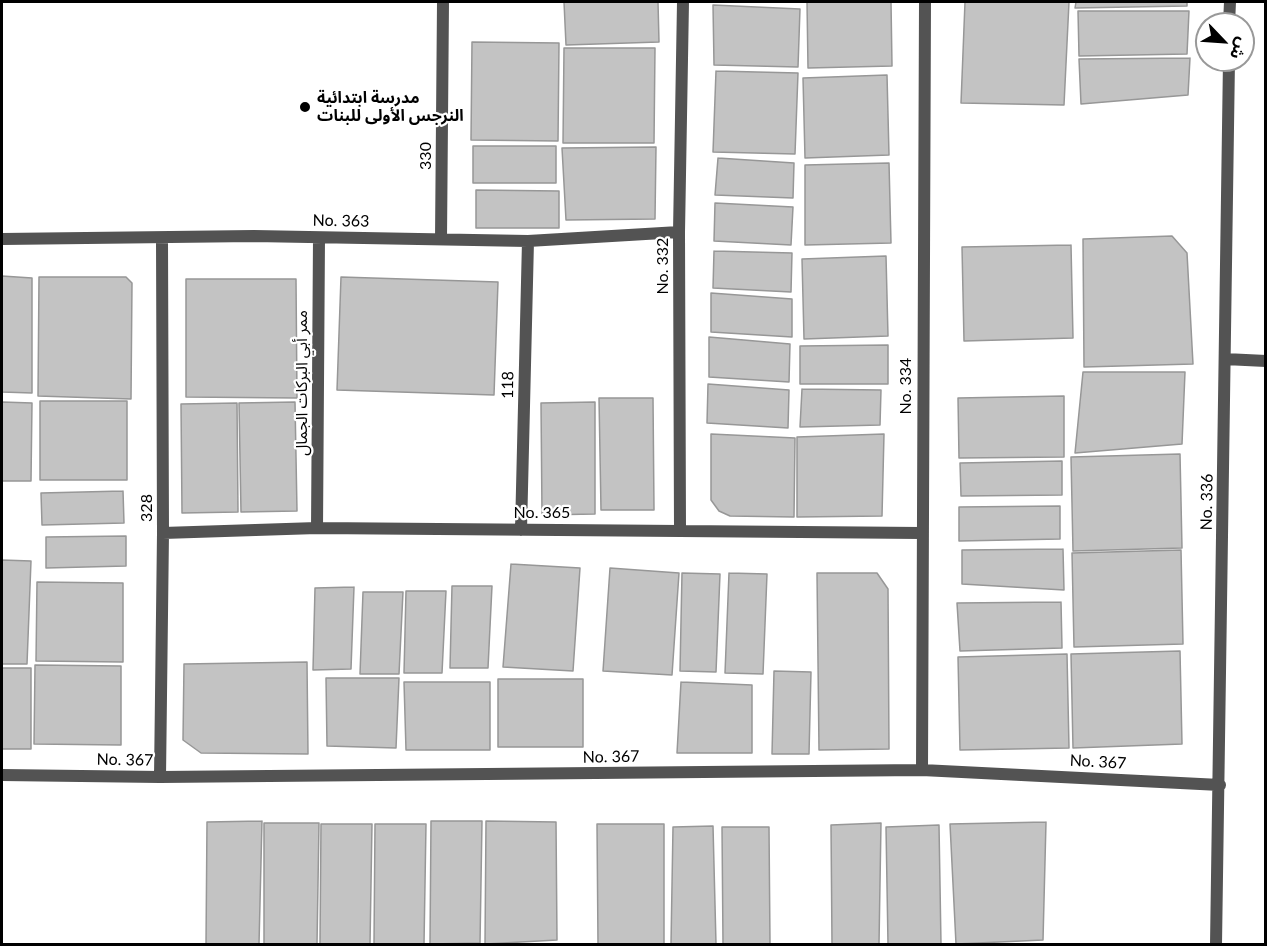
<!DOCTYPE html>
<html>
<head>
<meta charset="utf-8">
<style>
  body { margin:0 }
  #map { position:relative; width:1267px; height:946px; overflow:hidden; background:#fff; font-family:Lato,"Noto Sans Arabic",sans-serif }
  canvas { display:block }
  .frame { position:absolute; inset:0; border:3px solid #000; pointer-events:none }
  .north { position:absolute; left:1195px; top:12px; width:60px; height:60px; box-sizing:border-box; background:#fff; border:2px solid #999; border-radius:50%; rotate:115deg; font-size:16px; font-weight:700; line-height:24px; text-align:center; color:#000 }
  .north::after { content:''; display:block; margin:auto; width:21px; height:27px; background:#000; clip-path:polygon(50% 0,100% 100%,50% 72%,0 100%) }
</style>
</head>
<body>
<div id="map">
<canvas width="1267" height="946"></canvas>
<div class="frame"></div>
<div class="north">ش</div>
</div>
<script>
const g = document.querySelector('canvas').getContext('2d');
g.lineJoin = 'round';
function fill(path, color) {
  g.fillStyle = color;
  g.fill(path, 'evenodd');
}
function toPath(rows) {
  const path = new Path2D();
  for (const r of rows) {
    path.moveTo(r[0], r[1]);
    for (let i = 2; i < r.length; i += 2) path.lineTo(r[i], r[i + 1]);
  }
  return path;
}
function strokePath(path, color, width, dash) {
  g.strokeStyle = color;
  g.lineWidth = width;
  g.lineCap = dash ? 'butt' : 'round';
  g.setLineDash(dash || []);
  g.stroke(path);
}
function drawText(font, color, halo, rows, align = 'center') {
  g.font = font + ' Lato,"Noto Sans Arabic",sans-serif';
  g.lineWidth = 4.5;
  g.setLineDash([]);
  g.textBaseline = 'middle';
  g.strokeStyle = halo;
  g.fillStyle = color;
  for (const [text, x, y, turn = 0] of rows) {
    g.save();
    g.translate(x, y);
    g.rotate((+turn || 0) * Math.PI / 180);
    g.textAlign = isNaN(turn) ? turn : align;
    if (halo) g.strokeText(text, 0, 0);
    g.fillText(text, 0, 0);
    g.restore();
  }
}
const building = toPath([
  [564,2,658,2,659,42,566,45,564,2],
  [807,2,891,2,892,66,808,68,807,2],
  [965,2,1069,2,1064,105,961,103,965,2],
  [1076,2,1187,2,1187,6,1075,8,1076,2],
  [713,5,800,9,798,67,714,65,713,5],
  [1078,11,1189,11,1187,54,1079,56,1078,11],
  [472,42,559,43,558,141,471,140,472,42],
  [564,48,655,48,654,143,563,143,564,48],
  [1190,58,1188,95,1081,104,1079,59,1190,58],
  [716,71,798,73,795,154,713,152,716,71],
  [887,75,889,155,805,158,803,78,887,75],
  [473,146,556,146,556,183,473,183,473,146],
  [656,147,655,219,566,220,562,148,656,147],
  [718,158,794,163,793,198,715,195,718,158],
  [889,163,891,243,805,245,805,165,889,163],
  [476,190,559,191,559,228,476,228,476,190],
  [715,203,793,207,791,245,714,241,715,203],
  [1172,236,1187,253,1193,364,1084,367,1083,239,1172,236],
  [1071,245,1073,338,964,341,962,247,1071,245],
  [714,251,792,253,791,292,713,288,714,251],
  [886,256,888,336,804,339,802,259,886,256],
  [2,276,32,278,32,393,2,392,2,276],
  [39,277,126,277,132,283,131,399,38,396,39,277],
  [341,277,498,282,494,395,337,390,341,277],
  [186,279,296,279,297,398,186,397,186,279],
  [711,293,792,299,792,337,711,332,711,293],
  [709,337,790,344,789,382,709,377,709,337],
  [888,345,888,384,800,384,800,346,888,345],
  [1083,372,1185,372,1182,444,1075,453,1083,372],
  [708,384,789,390,788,428,707,423,708,384],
  [802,389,881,390,880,425,800,427,802,389],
  [1064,396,1064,457,959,458,958,398,1064,396],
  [599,398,653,398,654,510,601,510,599,398],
  [40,401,127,401,127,480,40,480,40,401],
  [2,402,32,403,31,481,2,481,2,402],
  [295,402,297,511,241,512,239,403,295,402],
  [595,402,595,514,542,515,541,403,595,402],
  [237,403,238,512,182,513,181,404,237,403],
  [711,434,795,438,794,517,730,516,719,511,711,500,711,434],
  [884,434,882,516,797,517,797,437,884,434],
  [1180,454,1182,548,1073,551,1071,457,1180,454],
  [1062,461,1062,495,961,496,960,463,1062,461],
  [123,491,124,523,42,525,41,493,123,491],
  [1060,506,1060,539,959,541,959,507,1060,506],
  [126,536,126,566,46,568,46,537,126,536],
  [1063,549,1064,590,962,584,962,550,1063,549],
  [1181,550,1183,644,1074,647,1072,553,1181,550],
  [2,560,31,561,27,664,2,664,2,560],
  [511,564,580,568,573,671,503,667,511,564],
  [610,568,679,573,672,675,603,671,610,568],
  [682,573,720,574,716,672,680,671,682,573],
  [729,573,767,574,763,674,725,673,729,573],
  [817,573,877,573,888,589,889,749,819,750,817,573],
  [37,582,123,583,123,662,36,661,37,582],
  [452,586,492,586,488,668,450,668,452,586],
  [354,587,351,669,313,670,315,588,354,587],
  [406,591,446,591,442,673,404,673,406,591],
  [363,592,403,592,399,674,360,674,363,592],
  [1061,602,1062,648,960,651,957,603,1061,602],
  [1180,651,1182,744,1073,748,1071,654,1180,651],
  [1067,654,1069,748,960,750,958,657,1067,654],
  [307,662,308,754,201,753,183,740,184,664,307,662],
  [35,665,121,666,121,745,34,744,35,665],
  [2,668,31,668,31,749,2,749,2,668],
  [774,671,811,672,809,754,772,754,774,671],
  [326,678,399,678,396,748,327,746,326,678],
  [498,679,583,679,583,747,498,747,498,679],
  [404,682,490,682,490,750,406,750,404,682],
  [681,682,752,685,752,753,677,753,681,682],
  [262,821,259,944,206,944,207,822,262,821],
  [431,821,482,821,480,943,430,944,431,821],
  [486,821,556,822,557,940,485,944,486,821],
  [1046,822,1043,940,956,944,950,824,1046,822],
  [264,823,319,823,317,944,264,944,264,823],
  [881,823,879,944,832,944,831,825,881,823],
  [321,824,372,824,370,944,320,944,321,824],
  [375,824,426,824,424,944,374,944,375,824],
  [597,824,664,824,664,944,598,944,597,824],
  [939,825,941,944,888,944,886,827,939,825],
  [713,826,716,944,671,944,673,827,713,826],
  [722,827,769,827,770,944,723,944,722,827]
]);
const street = toPath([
  [1229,24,1230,2],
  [2,239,254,236,528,241,679,232],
  [441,239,443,2],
  [1225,359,1266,361],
  [317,528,319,238],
  [521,530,528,241],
  [680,530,679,232,683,2],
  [163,533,317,528,921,533],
  [922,770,925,2],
  [2,775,160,777,922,770,1220,785],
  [160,777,163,533,162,239],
  [1216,944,1229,60]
]);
const markers = [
  [305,107,6,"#000"]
];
const poiNames = [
  ["مدرسة ابتدائية",317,98],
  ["النرجس الأولى للبنات",317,116]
];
const streetNames = [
  ["330",426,156,-90],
  ["No. 363",341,221,1],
  ["No. 332",663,266,-90],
  ["ممر أبي البركات الجمال",302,383,-90],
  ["118",508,385,-89],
  ["No. 334",906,386,-90],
  ["No. 336",1207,502,-89],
  ["328",147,508,-90],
  ["No. 365",542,513],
  ["No. 367",611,757,-1],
  ["No. 367",125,760,1],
  ["No. 367",1098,762,3]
];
fill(building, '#c3c3c3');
strokePath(building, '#979797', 1.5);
strokePath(street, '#535353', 12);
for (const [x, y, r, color] of markers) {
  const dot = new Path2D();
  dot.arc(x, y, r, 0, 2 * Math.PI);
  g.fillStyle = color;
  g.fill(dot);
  strokePath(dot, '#fff', 2);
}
drawText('bold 16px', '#000', '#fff', poiNames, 'left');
drawText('16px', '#000', '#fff', streetNames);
</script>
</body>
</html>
